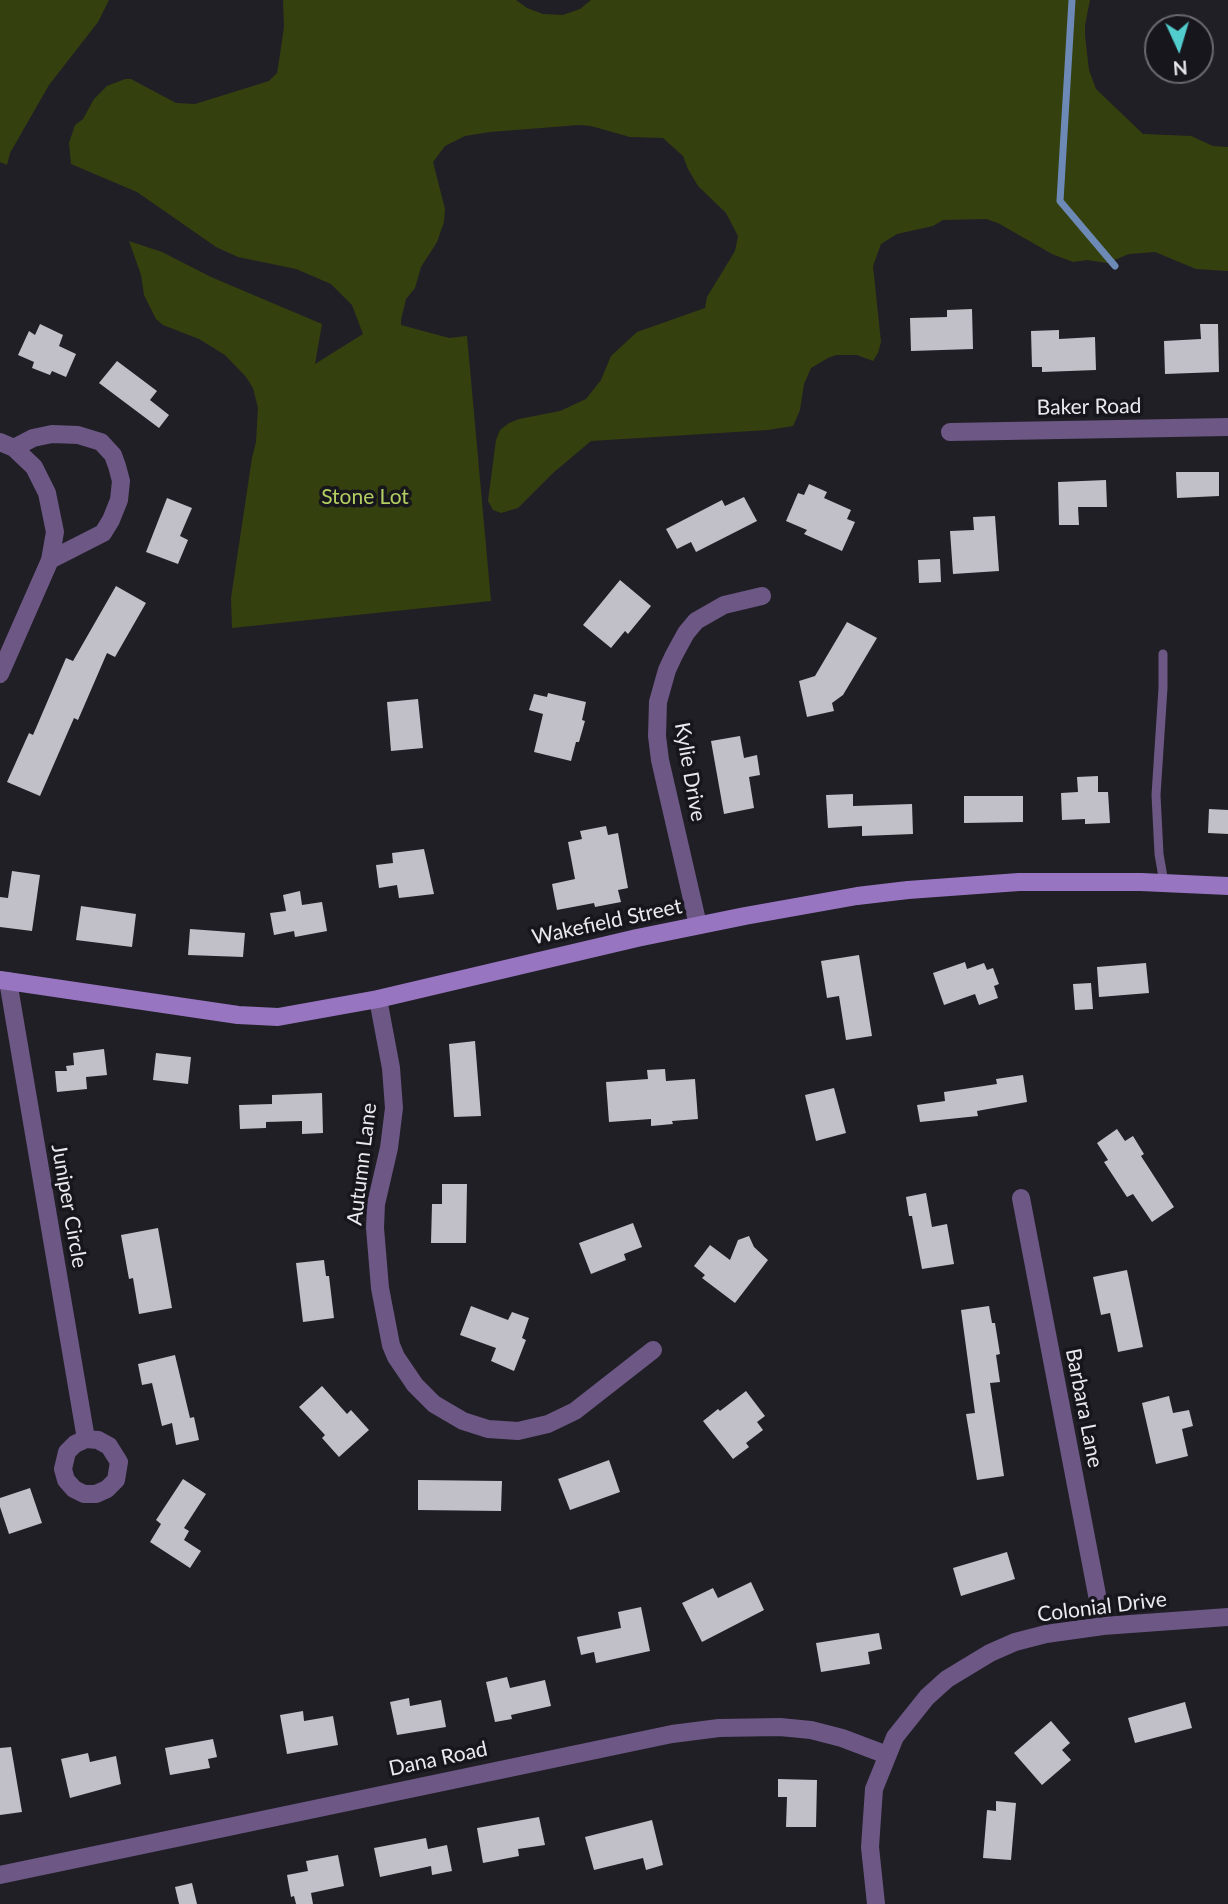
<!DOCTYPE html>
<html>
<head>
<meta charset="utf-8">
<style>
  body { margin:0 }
  #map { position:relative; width:1228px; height:1904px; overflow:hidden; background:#201f25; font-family:Lato,sans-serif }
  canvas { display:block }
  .north { position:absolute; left:1144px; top:14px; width:70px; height:70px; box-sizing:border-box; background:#17161c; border:2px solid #6b6a70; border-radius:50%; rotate:176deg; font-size:19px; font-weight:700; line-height:28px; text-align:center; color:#eae9ee }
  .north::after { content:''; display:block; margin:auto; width:24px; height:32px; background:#52cdce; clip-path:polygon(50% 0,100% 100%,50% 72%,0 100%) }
</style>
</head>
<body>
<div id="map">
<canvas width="1228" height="1904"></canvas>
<div class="north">N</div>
</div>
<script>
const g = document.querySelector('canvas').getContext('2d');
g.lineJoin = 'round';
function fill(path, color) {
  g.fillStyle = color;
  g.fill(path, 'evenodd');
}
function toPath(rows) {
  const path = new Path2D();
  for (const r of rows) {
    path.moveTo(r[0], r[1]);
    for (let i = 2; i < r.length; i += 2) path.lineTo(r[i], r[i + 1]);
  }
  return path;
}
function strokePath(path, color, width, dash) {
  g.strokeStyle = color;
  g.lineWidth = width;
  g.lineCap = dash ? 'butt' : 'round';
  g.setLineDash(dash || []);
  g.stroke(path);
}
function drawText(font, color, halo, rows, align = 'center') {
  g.font = font + ' Lato,sans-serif';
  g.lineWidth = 7;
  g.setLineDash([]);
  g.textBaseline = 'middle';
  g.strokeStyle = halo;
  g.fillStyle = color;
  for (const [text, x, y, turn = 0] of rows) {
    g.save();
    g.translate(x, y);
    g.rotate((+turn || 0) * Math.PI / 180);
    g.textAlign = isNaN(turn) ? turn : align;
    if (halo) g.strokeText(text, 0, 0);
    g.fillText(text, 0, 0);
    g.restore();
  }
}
const green = toPath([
  [0,0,109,0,98,22,49,85,10,153,7,165,0,162],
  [283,0,516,0,527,8,543,14,563,15,580,9,591,0,1090,0,1085,25,1085,36,1089,70,1096,89,1143,134,1191,136,1213,146,1228,147,1228,271,1196,269,1155,252,1129,254,1107,263,1087,260,1073,262,1052,254,998,223,986,219,943,220,933,226,897,234,881,244,873,266,881,342,878,353,873,361,857,355,836,355,828,358,811,368,804,384,800,410,793,426,768,430,591,441,553,473,518,508,501,513,493,510,488,501,496,440,500,430,509,423,519,419,560,411,586,399,601,380,611,356,637,332,705,308,707,297,735,251,738,236,726,213,698,186,688,169,683,156,663,138,630,137,591,126,579,125,490,132,465,136,445,146,433,162,445,209,444,222,437,242,421,267,415,288,406,299,401,320,401,325,449,338,467,336,491,601,232,628,231,598,252,458,256,442,258,408,253,388,246,377,225,355,199,339,163,325,156,319,144,295,141,275,129,241,162,252,211,277,322,324,315,364,363,334,352,305,331,284,296,269,238,257,216,247,137,192,71,164,69,143,75,125,83,119,94,99,107,86,125,79,131,79,176,103,195,104,269,81,277,73,279,61,284,27]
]);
const stream = toPath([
  [1072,0,1060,201,1115,266]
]);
const building = toPath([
  [972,309,973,349,911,351,910,318,947,317,947,310],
  [40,324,63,335,59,346,76,354,66,377,52,371,50,375,32,368,34,362,18,355,29,331,35,335],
  [1200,324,1218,324,1219,372,1165,374,1164,341,1201,339],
  [1059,330,1059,339,1095,337,1096,370,1042,372,1042,367,1032,367,1031,331],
  [117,361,157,391,150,400,169,415,159,428,99,383],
  [1176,472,1219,472,1219,496,1177,498],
  [1106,480,1107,507,1078,507,1079,525,1059,525,1058,482],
  [809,484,827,492,824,498,851,510,847,519,855,522,842,551,804,534,807,530,786,521,798,493,804,495],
  [744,497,757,521,696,552,691,542,677,549,666,529,722,500,725,506],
  [167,498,192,508,180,536,188,540,178,564,146,552],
  [995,516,999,571,953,574,950,531,974,530,973,517],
  [940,559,941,582,919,583,918,560],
  [620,580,651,606,628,634,625,631,611,648,583,625],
  [116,586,146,603,115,657,107,653,78,720,74,718,40,796,7,782,29,733,33,735,66,658,73,661],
  [847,622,877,638,843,695,832,703,834,711,807,717,799,681,815,676],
  [548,693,586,702,582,720,585,721,579,742,576,742,571,761,534,752,543,714,529,710,534,694,547,697],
  [418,699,423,748,391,751,387,702],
  [740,736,744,758,757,755,760,775,749,777,754,808,724,814,711,741],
  [1098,776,1098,792,1108,792,1110,823,1085,824,1085,819,1062,820,1061,793,1078,792,1077,777],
  [853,794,853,806,912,804,913,834,862,836,862,826,828,828,826,795],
  [964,796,1023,796,1023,822,964,823],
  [1209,809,1228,810,1228,834,1208,833],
  [606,826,608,835,618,833,628,888,618,890,621,902,595,907,594,903,557,910,552,884,575,879,568,842,582,839,580,831],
  [424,849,434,894,399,898,397,885,379,888,376,865,393,863,392,853],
  [12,871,40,875,32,931,0,927,0,897,8,898],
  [300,891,302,905,322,902,327,931,295,937,294,931,274,935,270,913,286,911,283,895],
  [81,906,136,914,132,947,76,940],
  [190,929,245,933,243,957,188,955],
  [859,955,872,1036,846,1040,839,996,827,998,821,961],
  [965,962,967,969,984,963,987,970,993,968,999,984,994,986,998,998,979,1005,975,994,944,1005,933,973],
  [1146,963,1149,993,1099,997,1097,967],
  [1091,983,1093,1009,1075,1010,1073,984],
  [475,1041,481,1116,454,1117,449,1044],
  [104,1049,107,1075,86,1077,87,1089,57,1092,55,1071,67,1071,66,1066,74,1065,73,1053],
  [156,1053,191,1057,188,1084,153,1080],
  [665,1069,666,1081,695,1079,698,1119,672,1121,673,1124,651,1126,651,1119,609,1122,606,1082,648,1079,647,1070],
  [1023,1075,1027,1102,977,1111,978,1116,920,1122,917,1105,945,1101,944,1092,997,1084,996,1079],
  [834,1088,846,1133,816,1141,805,1095],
  [322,1093,323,1133,302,1134,302,1121,266,1122,266,1128,240,1129,239,1105,272,1104,272,1095],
  [1117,1129,1125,1141,1133,1136,1144,1154,1141,1156,1174,1207,1152,1222,1133,1194,1127,1197,1104,1162,1108,1160,1097,1143],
  [442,1184,467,1184,466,1243,431,1243,432,1204,442,1204],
  [926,1193,932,1227,947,1224,954,1264,922,1269,912,1216,909,1216,906,1197],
  [633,1223,642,1247,624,1254,626,1260,591,1274,579,1243],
  [158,1228,172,1308,139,1314,133,1278,129,1279,121,1235],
  [749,1236,754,1247,768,1260,735,1303,702,1278,705,1275,694,1266,710,1245,730,1260,738,1240],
  [324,1260,326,1276,329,1276,334,1318,303,1322,296,1263],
  [1127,1270,1143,1347,1118,1352,1110,1313,1101,1315,1093,1277],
  [471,1306,508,1320,512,1312,529,1318,522,1338,526,1340,514,1371,491,1361,496,1348,460,1335],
  [989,1306,992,1323,995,1323,1000,1354,996,1355,1000,1382,990,1383,1004,1476,977,1480,966,1414,975,1413,961,1310],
  [175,1355,190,1418,194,1417,199,1440,176,1445,172,1423,162,1426,152,1383,142,1385,138,1364],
  [322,1386,347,1414,351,1410,369,1430,339,1457,322,1438,325,1435,299,1407],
  [746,1391,765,1416,757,1422,763,1430,746,1443,749,1447,733,1459,703,1421,718,1409,720,1411],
  [1169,1396,1173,1413,1189,1410,1193,1426,1182,1429,1188,1456,1156,1464,1142,1403],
  [609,1460,620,1492,570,1510,558,1479],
  [183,1479,206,1494,184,1528,189,1531,184,1540,201,1551,190,1568,150,1542,161,1524,156,1520],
  [418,1480,502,1481,501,1511,418,1510],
  [30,1488,42,1523,9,1534,0,1507,0,1498],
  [1007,1552,1015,1579,961,1596,953,1568],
  [751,1582,764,1610,702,1642,682,1603,713,1588,718,1598],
  [641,1607,650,1651,596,1663,594,1652,581,1655,577,1637,621,1628,618,1612],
  [879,1633,882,1649,868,1652,870,1664,821,1672,816,1643],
  [507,1677,510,1688,545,1680,551,1706,511,1715,512,1719,495,1722,486,1682],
  [409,1698,410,1706,441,1700,446,1727,397,1735,390,1702],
  [1185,1702,1192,1728,1135,1743,1128,1718],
  [303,1711,304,1721,333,1716,338,1745,287,1754,280,1715],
  [1051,1721,1070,1743,1062,1750,1071,1760,1042,1785,1014,1753],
  [213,1739,217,1757,208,1759,210,1768,170,1775,165,1748],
  [11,1747,22,1812,0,1815,0,1748],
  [88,1753,90,1762,116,1756,121,1784,70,1798,61,1759],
  [778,1779,817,1780,816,1827,786,1827,787,1797,778,1797],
  [996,1801,1016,1803,1011,1860,983,1858,987,1810,996,1811],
  [539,1817,545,1845,518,1849,519,1856,483,1863,477,1828],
  [652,1820,663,1865,646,1870,643,1858,594,1870,585,1837],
  [426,1838,428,1849,447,1845,452,1871,432,1875,431,1866,380,1877,374,1848],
  [338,1855,344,1886,311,1893,313,1904,296,1904,294,1896,291,1897,287,1875,308,1871,306,1861],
  [192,1883,197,1904,179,1904,175,1887]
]);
const lane = toPath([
  [1163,654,1163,688,1156,795,1159,854,1164,883]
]);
const street = toPath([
  [950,432,1228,427],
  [0,442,14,448,34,467,47,493,55,532,50,560,0,674],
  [14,448,33,438,52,434,78,435,101,442,113,455,117,466,121,481,119,500,111,520,103,533,50,560],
  [698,925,660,760,657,736,658,702,667,670,674,655,686,633,696,621,724,605,762,596],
  [8,981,86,1439,75,1444,67,1452,63,1469,66,1480,74,1489,84,1494,96,1494,107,1489,116,1480,119,1462,109,1446,98,1440,86,1439],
  [378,999,391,1068,394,1108,389,1148,376,1204,375,1228,380,1288,391,1345,396,1357,415,1385,434,1404,463,1421,488,1429,518,1431,548,1424,575,1411,653,1350],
  [1021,1198,1103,1626],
  [0,1875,672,1734,719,1728,780,1727,811,1730,842,1738,887,1755],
  [876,1904,870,1847,874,1789,895,1737,927,1697,947,1679,990,1653,1015,1642,1046,1634,1103,1626,1228,1617]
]);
const secondary = toPath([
  [0,980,238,1015,278,1017,378,999,637,938,745,916,857,896,908,890,1019,882,1141,882,1228,886]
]);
const streetNames = [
  ["Baker Road",1089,407,-1],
  ["Kylie Drive",690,772,80],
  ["Wakefield Street",607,922,-12],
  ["Autumn Lane",362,1164,-83],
  ["Juniper Circle",69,1206,80],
  ["Barbara Lane",1084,1408,79],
  ["Colonial Drive",1102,1607,-7],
  ["Dana Road",438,1759,-12]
];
const parkNames = [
  ["Stone Lot",365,497]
];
fill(green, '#35400f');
strokePath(stream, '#6d8ab6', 7);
fill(building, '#c1bfc8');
strokePath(lane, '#6c5785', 9);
strokePath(street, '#6c5785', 18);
strokePath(secondary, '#9775c0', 18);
drawText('21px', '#eae9ee', '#17161c', streetNames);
drawText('21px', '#b3ce61', '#17161c', parkNames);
</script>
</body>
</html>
